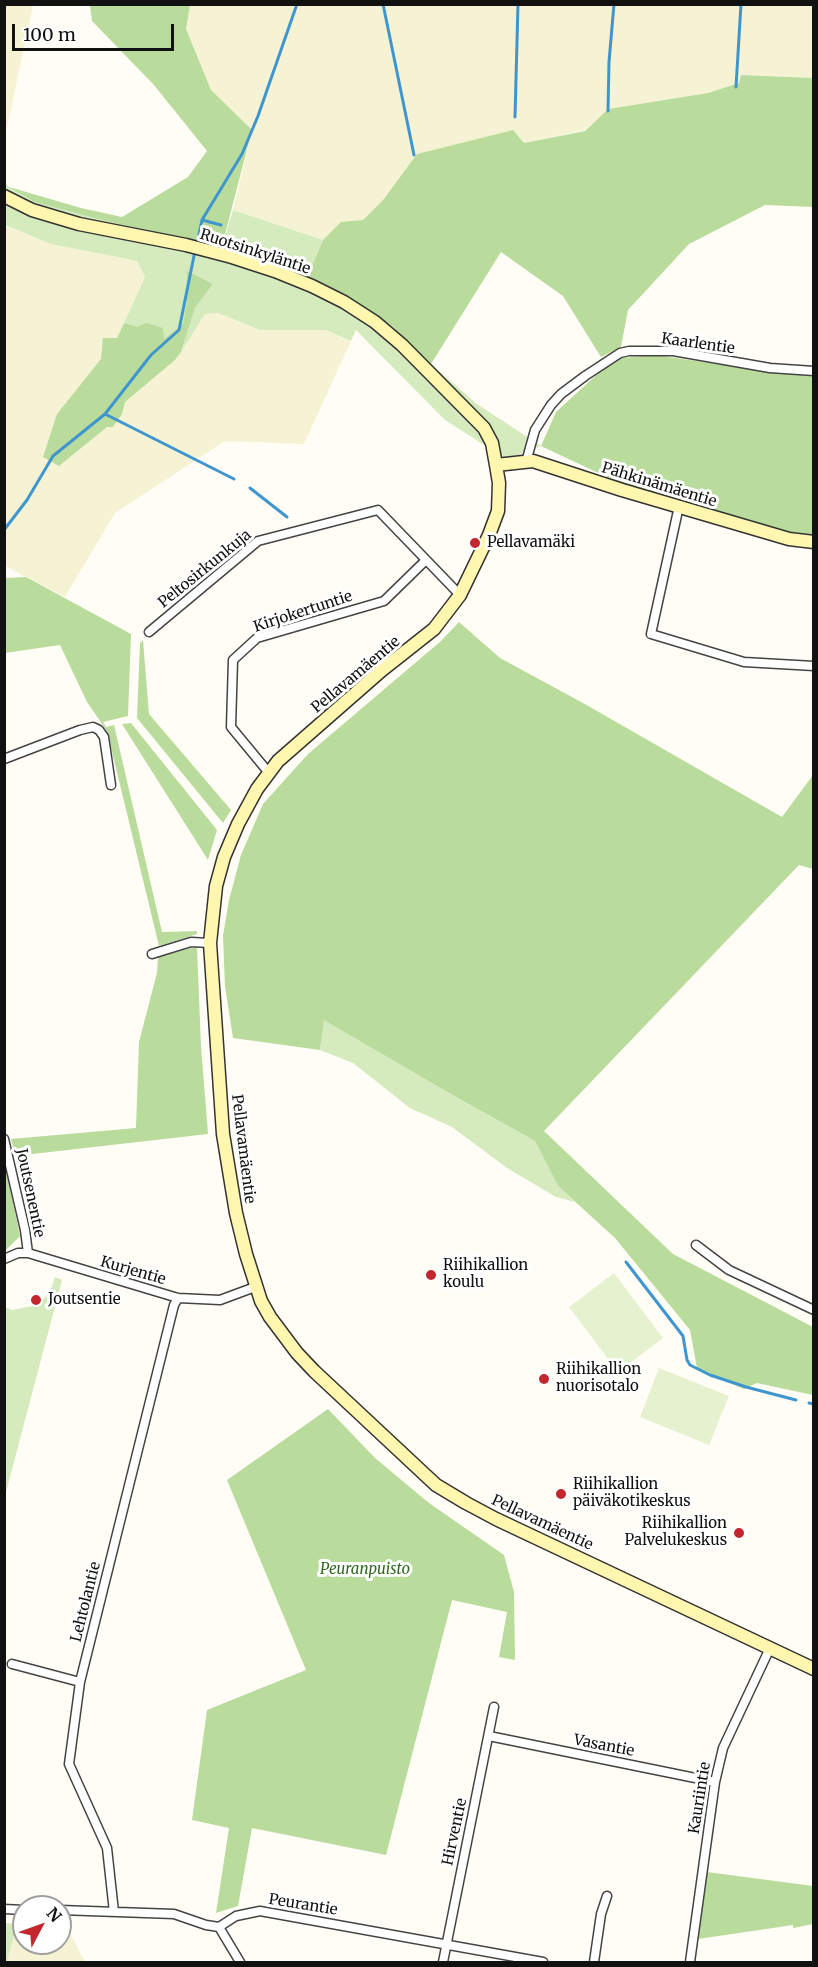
<!DOCTYPE html>
<html>
<head>
<meta charset="utf-8">
<style>
  body { margin:0 }
  #map { position:relative; width:818px; height:1967px; overflow:hidden; background:#fffdf5; font-family:Merriweather,serif }
  canvas { display:block }
  .frame { position:absolute; inset:0; border:6px solid #111; pointer-events:none }
  .north { position:absolute; left:12px; top:1895px; width:60px; height:60px; box-sizing:border-box; background:#fff; border:2px solid #a0a0a0; border-radius:50%; rotate:49deg; font-size:16px; font-weight:700; line-height:24px; text-align:center; color:#111 }
  .north::after { content:''; display:block; margin:auto; width:21px; height:27px; background:#c4262e; clip-path:polygon(50% 0,100% 100%,50% 72%,0 100%) }
  .scale { position:absolute; left:12px; top:24px; width:162px; height:27px; box-sizing:border-box; border:3px solid #111; border-top:0; padding-left:8px; font-size:18px; line-height:21px; white-space:nowrap; color:#111; -webkit-text-stroke:4px #fff; paint-order:stroke }
</style>
</head>
<body>
<div id="map">
<canvas width="818" height="1967"></canvas>
<div class="frame"></div>
<div class="north">N</div>
<div class="scale">100 m</div>
</div>
<script>
const g = document.querySelector('canvas').getContext('2d');
g.lineJoin = 'round';
function fill(path, color) {
  g.fillStyle = color;
  g.fill(path, 'evenodd');
}
function toPath(rows) {
  const path = new Path2D();
  for (const r of rows) {
    path.moveTo(r[0], r[1]);
    for (let i = 2; i < r.length; i += 2) path.lineTo(r[i], r[i + 1]);
  }
  return path;
}
function strokePath(path, color, width, dash) {
  g.strokeStyle = color;
  g.lineWidth = width;
  g.lineCap = dash ? 'butt' : 'round';
  g.setLineDash(dash || []);
  g.stroke(path);
}
function drawText(font, color, halo, rows, align = 'center') {
  g.font = font + ' Merriweather,serif';
  g.lineWidth = 6;
  g.setLineDash([]);
  g.textBaseline = 'middle';
  g.strokeStyle = halo;
  g.fillStyle = color;
  for (const [text, x, y, turn = 0] of rows) {
    g.save();
    g.translate(x, y);
    g.rotate((+turn || 0) * Math.PI / 180);
    g.textAlign = isNaN(turn) ? turn : align;
    if (halo) g.strokeText(text, 0, 0);
    g.fillText(text, 0, 0);
    g.restore();
  }
}
const farmland = toPath([
  [5,4,33,5,5,137,4,5],
  [190,4,813,5,813,78,741,75,739,83,708,93,608,109,585,130,523,143,417,154,383,200,363,220,341,223,323,240,233,210,252,131,211,90,186,29],
  [4,225,51,244,137,261,145,277,117,338,103,339,102,359,57,414,59,466,122,414,125,402,175,360,205,314,218,313,260,330,326,330,351,341,304,444,225,441,115,513,65,597,5,566],
  [17,1924,24,1925,24,1943,60,1943,60,1929,69,1931,85,1962,7,1962]
]);
const green = toPath([
  [4,182,9,187,110,222,222,246,233,210,323,240,307,278,356,302,392,326,431,364,477,404,541,446,520,454,514,464,445,420,356,330,351,341,326,330,260,330,218,313,205,314,181,352,195,308,213,284,187,272,187,301,183,323,164,339,124,323,145,277,137,261,51,244,5,225],
  [323,1019,456,1097,535,1141,558,1186,575,1202,556,1197,507,1168,452,1127,410,1108,353,1063,320,1050],
  [55,1277,62,1280,5,1496,5,1307,12,1310,38,1305,50,1292],
  [5,1923,17,1924,7,1962,5,1962]
]);
const forest = toPath([
  [90,5,190,5,186,29,211,90,252,130,222,246,110,222,35,202,9,187,81,208,122,217,188,177,207,151,154,85,92,21],
  [741,75,813,78,813,207,765,205,689,244,628,310,621,347,601,357,563,296,501,252,431,364,392,326,356,302,307,278,323,240,341,222,363,220,383,200,417,154,513,130,524,143,585,131,608,109,708,93,739,83],
  [187,271,213,284,195,308,181,352,175,360,125,402,122,414,113,427,107,427,59,466,43,457,57,414,101,359,103,338,117,338,124,323,137,327,146,323,163,328,164,339,183,323,187,301],
  [656,355,764,371,813,374,813,535,783,531,613,480,541,446,556,412,603,369,622,358],
  [26,577,131,634,128,716,103,722,106,727,114,725,162,932,197,931,197,934,159,946,107,731,87,702,60,645,5,653,5,578],
  [459,622,500,658,583,703,782,817,813,775,813,869,799,865,544,1131,673,1254,813,1327,813,1395,757,1383,744,1389,697,1368,690,1330,615,1238,558,1186,535,1141,456,1097,324,1020,320,1050,233,1038,225,986,223,936,229,900,241,855,263,804,308,754,441,641],
  [143,640,149,714,231,810,223,823,137,718,140,643],
  [131,723,217,830,208,860,122,724],
  [191,948,197,948,201,1046,208,1134,15,1156,11,1139,136,1128,139,1042,157,973,158,957],
  [5,1164,20,1236,5,1251,4,1251],
  [328,1409,375,1458,429,1503,504,1555,514,1592,515,1660,499,1657,507,1612,452,1600,386,1855,252,1828,238,1906,216,1913,229,1828,192,1820,207,1710,306,1670,227,1480],
  [707,1872,813,1886,813,1924,793,1928,793,1925,698,1939]
]);
const pitch = toPath([
  [614,1273,663,1338,618,1372,569,1307],
  [659,1368,729,1396,709,1445,640,1417]
]);
const stream = toPath([
  [383,4,414,155],
  [736,87,741,4],
  [608,111,609,62,614,4],
  [515,117,518,4],
  [202,220,221,225],
  [197,244,202,220,242,154,258,116,297,4],
  [105,414,234,479],
  [250,488,287,517],
  [4,530,27,500,53,456,105,414,151,355,179,330,195,251],
  [626,1262,683,1336,687,1360,690,1365,710,1375,746,1387,796,1400],
  [809,1403,814,1404]
]);
const street = toPath([
  [526,462,535,430,551,405,561,394,585,376,620,353,629,351,673,351,770,368,814,371],
  [679,506,651,634,744,662,814,666],
  [149,632,258,541,378,510,460,595],
  [4,759,80,730,93,727,99,730,104,737,111,785],
  [269,773,231,727,233,660,257,638,384,601,426,560],
  [152,954,191,942,210,943],
  [4,1139,25,1230,28,1253],
  [696,1245,729,1270,814,1310],
  [4,1259,18,1253,28,1253,178,1298,220,1300,255,1287],
  [12,1664,80,1682],
  [489,1736,715,1782],
  [4,1909,24,1910],
  [60,1910,174,1914,206,1925,219,1927,236,1916,260,1911,543,1962],
  [114,1912,107,1848,69,1764,80,1682,174,1305,178,1298],
  [219,1927,240,1962],
  [443,1962,494,1707],
  [594,1962,601,1914,607,1896],
  [690,1962,715,1782,723,1748,770,1648]
]);
const secondary = toPath([
  [4,196,32,210,79,224,186,245,232,257,275,271,312,286,344,302,375,322,402,345,484,428,492,443,496,465,499,483,498,511,489,535,460,595,434,629,382,670,278,761,257,789,238,824,224,857,216,886,210,943,223,1134,236,1213,246,1254,261,1301,270,1317,297,1353,314,1371,436,1485,466,1503,496,1519,814,1669],
  [496,465,533,461,622,490,789,539,814,542]
]);
const markers = [
  [475,543,6,"#c4262e"],
  [431,1275,6,"#c4262e"],
  [36,1300,6,"#c4262e"],
  [544,1379,6,"#c4262e"],
  [561,1494,6,"#c4262e"],
  [739,1533,6,"#c4262e"]
];
const streetNames = [
  ["Ruotsinkyläntie",255,252,18],
  ["Kaarlentie",698,344,8],
  ["Pähkinämäentie",659,485,17],
  ["Peltosirkunkuja",205,569,-39],
  ["Kirjokertuntie",303,612,-18],
  ["Pellavamäentie",356,675,-40],
  ["Pellavamäentie",243,1149,83],
  ["Joutsenentie",30,1193,78],
  ["Kurjentie",133,1271,16],
  ["Pellavamäentie",542,1523,25],
  ["Lehtolantie",86,1602,-76],
  ["Vasantie",604,1746,11],
  ["Kauriintie",700,1798,-81],
  ["Hirventie",455,1832,-78],
  ["Peurantie",303,1905,9]
];
const poiNames = [
  ["Pellavamäki",487,543],
  ["Riihikallion",443,1266],
  ["koulu",443,1283],
  ["Joutsentie",48,1300],
  ["Riihikallion",556,1370],
  ["nuorisotalo",556,1387],
  ["Riihikallion",573,1485],
  ["päiväkotikeskus",573,1502],
  ["Riihikallion",727,1524,"right"],
  ["Palvelukeskus",727,1541,"right"]
];
const parkNames = [
  ["Peuranpuisto",365,1570]
];
fill(farmland, '#f6f3d4');
fill(green, '#d5ebbd');
fill(forest, '#b9dc9c');
fill(pitch, '#e6f2cf');
strokePath(stream, '#3f96cf', 3);
strokePath(street, '#444', 11);
strokePath(secondary, '#333', 15);
strokePath(street, '#fff', 8);
strokePath(secondary, '#fff6b0', 12);
for (const [x, y, r, color] of markers) {
  const dot = new Path2D();
  dot.arc(x, y, r, 0, 2 * Math.PI);
  g.fillStyle = color;
  g.fill(dot);
  strokePath(dot, '#fff', 2);
}
drawText('15px', '#111', '#fff', streetNames);
drawText('15px', '#111', '#fff', poiNames, 'left');
drawText('italic 15px', '#2f6b1f', '#fff', parkNames);
</script>
</body>
</html>
